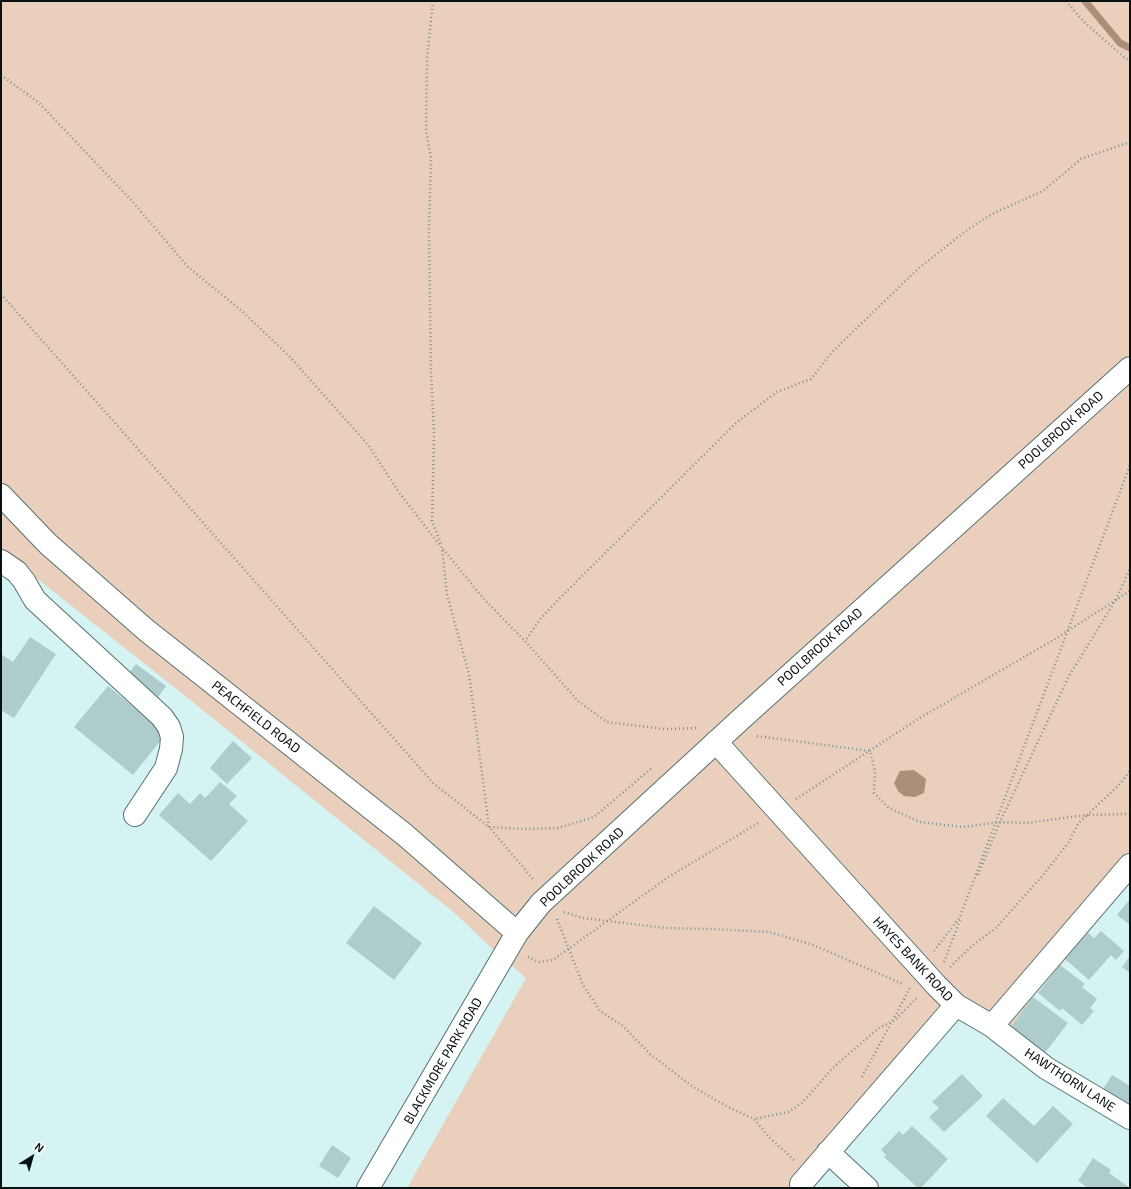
<!DOCTYPE html>
<html>
<head>
<meta charset="utf-8">
<style>
  body { margin:0 }
  #map { position:relative; width:1131px; height:1189px; overflow:hidden; background:#d4f3f2; font-family:"Exo 2",sans-serif }
  canvas { display:block }
  .frame { position:absolute; inset:0; border:2px solid #081212; pointer-events:none }
  .north { position:absolute; left:12px; top:1137px; width:40px; height:40px; -webkit-text-stroke:3px #fff; paint-order:stroke; rotate:37deg; font-size:11px; font-weight:700; line-height:16px; text-align:center; color:#081212 }
  .north::after { content:''; display:block; margin:auto; width:14px; height:18px; background:#081212; clip-path:polygon(50% 0,100% 100%,50% 72%,0 100%) }
</style>
</head>
<body>
<div id="map">
<canvas width="1131" height="1189"></canvas>
<div class="frame"></div>
<div class="north">N</div>
</div>
<script>
const g = document.querySelector('canvas').getContext('2d');
g.lineJoin = 'round';
function fill(path, color) {
  g.fillStyle = color;
  g.fill(path, 'evenodd');
}
function toPath(rows) {
  const path = new Path2D();
  for (const r of rows) {
    path.moveTo(r[0], r[1]);
    for (let i = 2; i < r.length; i += 2) path.lineTo(r[i], r[i + 1]);
  }
  return path;
}
function strokePath(path, color, width, dash) {
  g.strokeStyle = color;
  g.lineWidth = width;
  g.lineCap = dash ? 'butt' : 'round';
  g.setLineDash(dash || []);
  g.stroke(path);
}
function drawText(font, color, halo, rows, align = 'center') {
  g.font = font + ' "Exo 2",sans-serif';
  g.lineWidth = 3.5;
  g.setLineDash([]);
  g.textBaseline = 'middle';
  g.strokeStyle = halo;
  g.fillStyle = color;
  for (const [text, x, y, turn = 0] of rows) {
    g.save();
    g.translate(x, y);
    g.rotate((+turn || 0) * Math.PI / 180);
    g.textAlign = isNaN(turn) ? turn : align;
    if (halo) g.strokeText(text, 0, 0);
    g.fillText(text, 0, 0);
    g.restore();
  }
}
const green = toPath([
  [1,1,1130,1,1130,879,1087,929,1088,933,1033,997,1010,1028,960,1017,843,1150,789,1188,407,1188,526,978,487,944,457,915,179,691,1,550]
]);
const water = toPath([
  [914,770,926,779,924,793,915,797,904,796,898,791,894,783,900,771]
]);
const stream = toPath([
  [1085,1,1120,43,1130,48]
]);
const building = toPath([
  [30,637,56,654,14,718,1,710,1,654,13,662],
  [136,664,166,686,156,700,126,677],
  [108,686,166,734,133,775,74,727],
  [233,741,252,758,227,784,210,768],
  [220,782,237,796,229,804,248,821,211,861,159,815,178,793,190,804,200,793,205,798],
  [1130,899,1130,925,1117,915],
  [374,906,422,943,394,980,346,943],
  [1101,931,1124,951,1116,960,1111,955,1089,980,1065,959,1088,933,1094,938],
  [1130,956,1130,973,1122,967],
  [1060,965,1085,984,1082,987,1097,999,1090,1008,1094,1011,1082,1025,1062,1008,1060,1011,1038,993],
  [1033,997,1068,1023,1044,1054,1010,1028],
  [962,1074,983,1096,944,1132,929,1117,939,1108,932,1102],
  [1112,1075,1130,1086,1130,1106,1103,1089],
  [1003,1098,1034,1126,1053,1106,1073,1124,1037,1163,986,1116],
  [912,1126,948,1159,921,1188,916,1188,917,1187,884,1157,886,1155,881,1150,899,1131,903,1135],
  [332,1145,351,1158,338,1178,319,1166],
  [1093,1158,1111,1170,1109,1173,1130,1188,1088,1188,1078,1181]
]);
const path = toPath([
  [433,1,427,58,426,131,431,158,429,229,431,371,434,435,432,521,441,544],
  [1066,1,1085,23,1124,57,1130,61],
  [1,75,38,102,132,201,188,267,242,311,291,358,369,446,398,491,442,548,447,595,469,674,489,827,533,879],
  [1,294,433,783,489,827,524,829,558,828,594,817,653,767],
  [443,549,483,598,525,641],
  [696,728,665,729,607,722,578,701,525,641,541,618,562,596,736,423,777,392,811,379,832,352,919,268,967,230,992,214,1043,191,1081,159,1130,142],
  [757,736,870,751,875,771,874,793,889,808,920,822,963,827,1000,822,1026,823,1087,815,1119,785,1130,771],
  [796,799,918,719,1055,639,1130,591],
  [978,875,1000,822,1069,676,1115,601,1130,569],
  [564,912,583,918,666,928,711,929,770,932,813,945,903,984],
  [557,919,583,985,600,1011,623,1026,650,1054,693,1087,728,1107,754,1119],
  [934,951,960,917,1130,465],
  [528,957,539,962,553,960,670,876,760,822],
  [944,962,960,920],
  [950,967,974,944,995,929,1043,875,1069,842,1078,824,1087,815,1130,814],
  [862,1077,910,988],
  [794,1160,770,1138,754,1119,788,1112,802,1103,833,1068,845,1057,879,1028,895,1020,918,997]
]);
const minor = toPath([
  [1,495,48,544,146,630,405,835,517,933],
  [1,561,17,572,24,581,35,600,162,717,169,727,172,737,171,749,166,768,135,815],
  [716,742,936,985,956,1005,992,1026,1130,865],
  [992,1026,1046,1068,1130,1118],
  [828,1152,867,1188],
  [801,1184,956,1005]
]);
const major = toPath([
  [368,1188,517,933,541,903,740,720,1130,368]
]);
const streetNames = [
  ["POOLBROOK ROAD",1061,430,-42],
  ["POOLBROOK ROAD",820,647,-42],
  ["PEACHFIELD ROAD",256,717,38],
  ["POOLBROOK ROAD",582,867,-43],
  ["HAYES BANK ROAD",913,959,47],
  ["BLACKMORE PARK ROAD",443,1061,-60],
  ["HAWTHORN LANE",1070,1080,33]
];
fill(green, '#ead0bc');
fill(water, '#ac8f79');
strokePath(stream, '#ac8f79', 7);
fill(building, '#aecccc');
strokePath(minor, '#557170', 24);
strokePath(major, '#557170', 24);
strokePath(path, '#7c9291', 2.5, [1, 3]);
strokePath(minor, '#fff', 22);
strokePath(major, '#fff', 22);
drawText('13px', '#081212', '#fff', streetNames);
</script>
</body>
</html>
